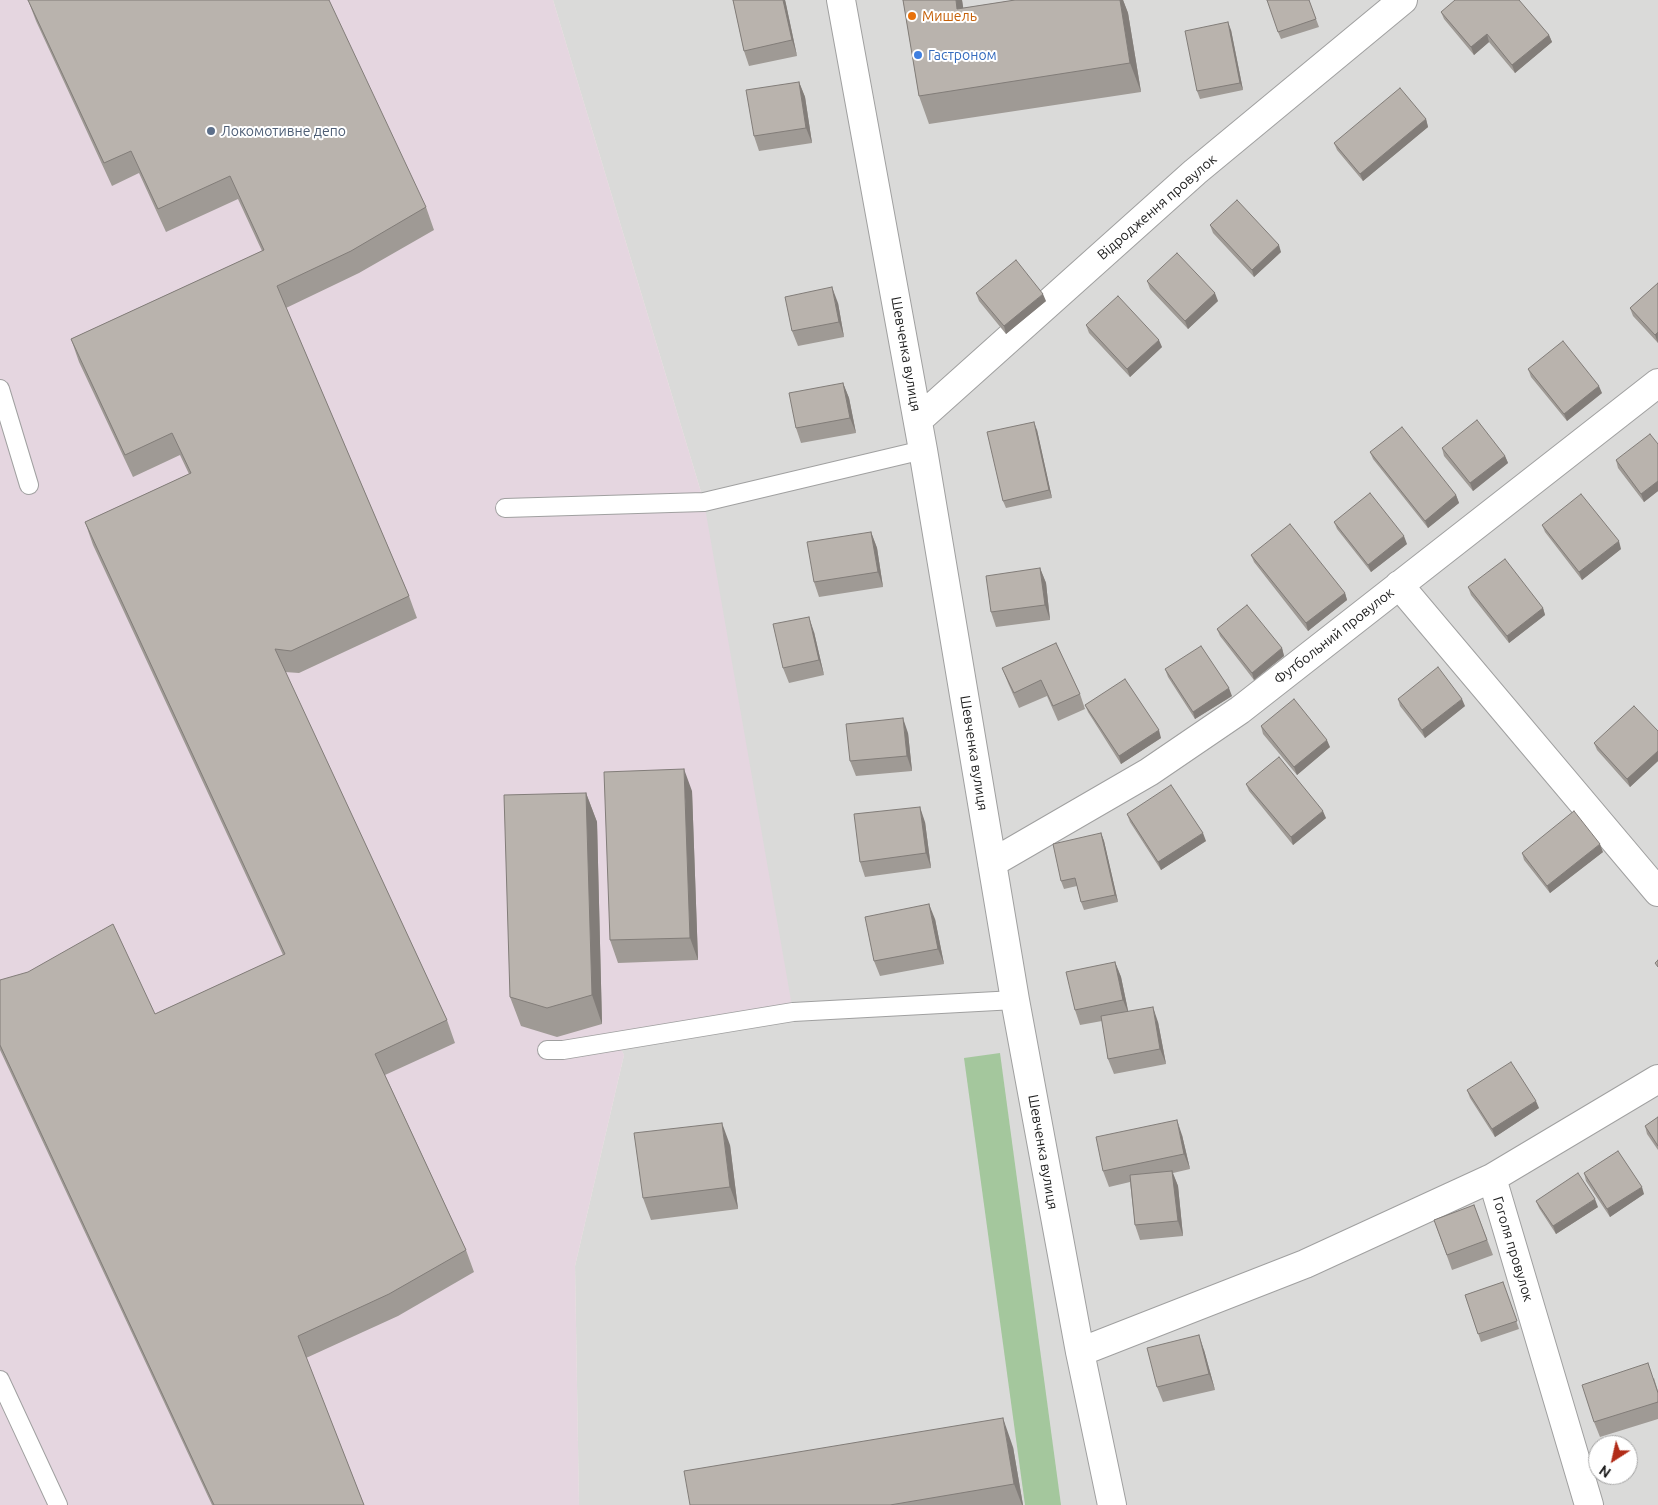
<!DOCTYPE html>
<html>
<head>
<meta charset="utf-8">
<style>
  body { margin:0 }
  #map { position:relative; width:1658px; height:1505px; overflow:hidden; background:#ecebe3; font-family:Ubuntu,sans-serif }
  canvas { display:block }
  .north { position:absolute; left:1588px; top:1435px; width:50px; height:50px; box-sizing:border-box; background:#fff; border:1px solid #a4a4a4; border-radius:50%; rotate:215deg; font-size:14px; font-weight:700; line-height:20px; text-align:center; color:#1c1c1c }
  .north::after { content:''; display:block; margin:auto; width:18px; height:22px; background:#b12c18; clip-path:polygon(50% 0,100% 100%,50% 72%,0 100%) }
</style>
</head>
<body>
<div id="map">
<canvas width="1658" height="1505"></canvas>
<div class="north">N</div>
</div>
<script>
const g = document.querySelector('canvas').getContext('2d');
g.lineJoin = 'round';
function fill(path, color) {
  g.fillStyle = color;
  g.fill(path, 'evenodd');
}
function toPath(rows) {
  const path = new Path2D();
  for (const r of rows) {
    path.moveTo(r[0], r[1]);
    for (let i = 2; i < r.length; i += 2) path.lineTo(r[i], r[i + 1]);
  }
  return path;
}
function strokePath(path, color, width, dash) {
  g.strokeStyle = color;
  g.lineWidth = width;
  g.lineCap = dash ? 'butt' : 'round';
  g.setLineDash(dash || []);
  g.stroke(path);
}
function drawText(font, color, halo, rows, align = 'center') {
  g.font = font + ' Ubuntu,sans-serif';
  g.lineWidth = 4;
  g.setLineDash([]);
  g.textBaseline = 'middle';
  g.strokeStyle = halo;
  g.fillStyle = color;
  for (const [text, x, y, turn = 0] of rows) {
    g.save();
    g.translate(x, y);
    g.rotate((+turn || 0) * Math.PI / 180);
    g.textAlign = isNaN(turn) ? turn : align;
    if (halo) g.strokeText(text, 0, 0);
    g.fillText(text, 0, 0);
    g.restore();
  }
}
const residential = toPath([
  [553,0,1658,0,1658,1505,579,1505,575,1266,624,1055,617,1041,704,502],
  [1598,1445,1628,1445,1628,1475,1598,1475]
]);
const industrial = toPath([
  [0,0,553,0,704,502,793,1012,617,1041,624,1055,575,1266,579,1505,0,1505]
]);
const forest = toPath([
  [1000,1053,1061,1505,1025,1505,964,1058]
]);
const lane = toPath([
  [0,389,29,485],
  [505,508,704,502,923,450],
  [547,1050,563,1050,793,1012,1015,1000],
  [0,1380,58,1505]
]);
const street = toPath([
  [841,0,923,450,1015,1000,1080,1352,1112,1505],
  [918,420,1195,172,1403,0],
  [1399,585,1658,892],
  [992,863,1149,772,1240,710,1658,383],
  [1080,1352,1305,1264,1492,1178],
  [1589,1505,1492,1178,1658,1079]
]);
const wall = toPath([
  [28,0,426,207,434,230,359,273,286,308,409,596,417,618,299,673,285,672,447,1020,455,1043,385,1075,466,1250,474,1272,398,1316,306,1358,364,1505,212,1505,0,1050,0,980,155,1014,283,955,93,545,85,522,189,474,180,455,133,477,79,362,71,339,262,251,238,199,166,232,139,173,112,186,36,21],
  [733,0,785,0,797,56,749,66,744,51],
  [903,0,962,0,963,8,1015,0,1123,0,1128,13,1141,92,929,124,919,96],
  [1309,0,1319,27,1281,39,1278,32],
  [1441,12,1549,35,1552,42,1515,73,1489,42,1474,55,1444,19],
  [1231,30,1243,90,1200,99,1197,91],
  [799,82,805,97,812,143,759,151,754,136],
  [1426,119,1428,127,1363,181,1337,150,1334,143],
  [1210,225,1281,252,1254,277,1213,233],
  [1147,281,1218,301,1188,329,1150,289],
  [1658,283,1658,343,1633,316,1630,308],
  [976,293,1046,301,1006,334,979,301],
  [838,303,844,337,798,346,792,331],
  [1086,325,1162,347,1130,377,1089,333],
  [1528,369,1602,393,1567,421,1531,377],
  [843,383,849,398,856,433,801,443,796,428],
  [1037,430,1052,498,1006,508,1003,501],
  [1658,444,1658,491,1644,502,1618,468,1616,460],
  [1442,448,1505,456,1508,463,1473,491,1444,456],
  [1370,452,1456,495,1459,503,1428,528,1373,459],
  [1334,522,1407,544,1371,572,1337,529],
  [1542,525,1621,549,1582,580,1545,532],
  [871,532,877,548,883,587,819,597,814,582],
  [1251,555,1345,593,1347,600,1308,631,1254,562],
  [1040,568,1046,583,1050,620,996,627,991,612],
  [1468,587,1543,608,1545,615,1509,643,1471,595],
  [1217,629,1282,648,1284,656,1254,680,1220,636],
  [814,632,824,675,789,683,783,668],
  [1056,643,1080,694,1085,709,1058,721,1047,696,1019,708,1008,683,1002,668],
  [1165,669,1232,696,1195,719,1168,677],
  [1398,699,1465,706,1425,738,1400,706],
  [1085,705,1161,738,1121,764,1088,712],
  [1261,726,1330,747,1297,775,1263,734],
  [1658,731,1658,761,1630,787,1597,750,1594,743],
  [908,733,912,771,856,776,850,761],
  [1246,784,1326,818,1293,845,1249,791],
  [692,791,698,960,618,963,610,940],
  [586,793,597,822,602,1024,557,1037,521,1026,510,997],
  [1127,814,1206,841,1161,870,1130,822],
  [925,822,931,868,865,877,860,862],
  [1101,833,1104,841,1118,902,1084,910,1081,902,1077,886,1064,889,1061,881],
  [1603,852,1550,893,1524,860,1522,853],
  [935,919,944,964,880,976,874,961],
  [1115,962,1121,977,1128,1011,1158,1022,1166,1064,1114,1074,1108,1059,1102,1021,1080,1025,1075,1010],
  [1467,1090,1539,1108,1495,1137,1470,1098],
  [1658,1117,1658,1150,1647,1134,1645,1126],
  [1182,1135,1190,1169,1173,1173,1178,1186,1183,1236,1140,1240,1135,1225,1130,1182,1109,1187,1103,1171],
  [730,1145,738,1209,651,1220,643,1198],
  [1584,1173,1644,1194,1610,1217,1586,1181],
  [1536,1201,1598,1207,1556,1234,1539,1208],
  [1474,1205,1493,1255,1452,1270,1434,1220],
  [1503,1282,1519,1329,1481,1342,1465,1295],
  [1204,1350,1215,1390,1163,1402,1157,1387],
  [1654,1378,1658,1391,1658,1419,1600,1437,1594,1422],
  [1013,1447,1023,1505,690,1505]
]);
const shadedWall = toPath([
  [783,0,785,0,786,4,797,56,792,40],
  [956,0,962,0,968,38,957,9],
  [1120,0,1123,0,1128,13,1141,92,1130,63],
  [1228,22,1231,30,1243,90,1240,83],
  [1487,34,1489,42,1474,55,1471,47],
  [1549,35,1552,42,1515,73,1512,65],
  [799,82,805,97,812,143,806,128],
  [1426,119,1428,127,1363,181,1360,174],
  [1279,245,1281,252,1254,277,1252,270],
  [832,287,838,303,844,337,839,322],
  [1215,293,1218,301,1188,329,1185,321],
  [1043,294,1046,301,1006,334,1004,326],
  [1658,332,1658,343,1655,335],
  [1159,340,1162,347,1130,377,1127,369],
  [843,383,849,398,856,433,850,418],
  [1599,386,1602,393,1567,421,1564,414],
  [1034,422,1037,430,1052,498,1049,490],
  [1505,456,1508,463,1473,491,1470,483],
  [1658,481,1658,491,1644,502,1641,494],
  [1456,495,1459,503,1428,528,1425,521],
  [871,532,877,548,883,587,878,572],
  [1404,536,1407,544,1371,572,1368,565],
  [1619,541,1621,549,1582,580,1579,572],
  [1040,568,1046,583,1050,620,1045,605],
  [1345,593,1347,600,1308,631,1306,623],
  [1543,608,1545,615,1509,643,1507,636],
  [809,617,814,632,824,675,819,660],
  [1282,648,1284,656,1254,680,1252,673],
  [1229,688,1232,696,1195,719,1193,712],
  [1462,699,1465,706,1425,738,1422,730],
  [903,718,908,733,912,771,907,756],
  [1159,730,1161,738,1121,764,1119,756],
  [1327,740,1330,747,1297,775,1294,767],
  [1658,751,1658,761,1630,787,1627,779],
  [684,769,692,791,698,960,690,938],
  [586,793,597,822,602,1024,592,995],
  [920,807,925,822,931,868,926,853],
  [1323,811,1326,818,1293,845,1291,837],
  [1101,833,1104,841,1118,902,1115,895],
  [1203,833,1206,841,1161,870,1158,862],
  [1600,844,1603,852,1550,893,1547,886],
  [929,904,935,919,944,964,938,949],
  [1115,962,1121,977,1129,1015,1123,1000],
  [1153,1007,1158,1022,1166,1064,1160,1049],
  [1536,1101,1539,1108,1495,1137,1492,1129],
  [1177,1120,1182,1135,1190,1169,1184,1154],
  [722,1123,730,1145,738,1209,730,1187],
  [1172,1171,1178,1186,1183,1236,1178,1221],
  [1642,1187,1644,1194,1610,1217,1607,1209],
  [1595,1199,1598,1207,1556,1234,1553,1226],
  [1199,1335,1204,1350,1215,1390,1209,1374],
  [1003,1418,1013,1447,1023,1505,1022,1505,1014,1484]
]);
const building = toPath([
  [28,0,329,0,426,207,351,251,277,286,409,596,291,651,275,649,447,1020,375,1054,466,1250,389,1294,298,1336,364,1505,214,1505,0,1045,0,980,28,972,113,924,155,1014,285,954,85,522,191,473,172,433,125,455,71,339,264,250,230,176,158,209,131,151,104,163,28,0],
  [733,0,783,0,792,40,744,51,733,0],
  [903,0,956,0,957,9,1015,0,1120,0,1130,63,919,96,903,0],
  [1267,0,1309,0,1316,19,1278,32,1267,0],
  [1455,0,1519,0,1549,35,1512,65,1487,34,1471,47,1441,12,1455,0],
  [1228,22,1240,83,1197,91,1185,31,1228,22],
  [799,82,806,128,754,136,746,90,799,82],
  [1400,88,1426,119,1360,174,1334,143,1400,88],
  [1237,200,1279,245,1252,270,1210,225,1237,200],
  [1177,253,1215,293,1185,321,1147,281,1177,253],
  [1016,260,1043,294,1004,326,976,293,1016,260],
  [1658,283,1658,332,1655,335,1630,308,1658,283],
  [832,287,839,322,792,331,785,297,832,287],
  [1118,296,1159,340,1127,369,1086,325,1118,296],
  [1563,341,1599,386,1564,414,1528,369,1563,341],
  [843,383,850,418,796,428,789,393,843,383],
  [1477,420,1505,456,1470,483,1442,448,1477,420],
  [1034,422,1049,490,1003,501,987,432,1034,422],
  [1402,427,1456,495,1425,521,1370,452,1402,427],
  [1650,434,1658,444,1658,481,1641,494,1616,460,1650,434],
  [1370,493,1404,536,1368,565,1334,522,1370,493],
  [1581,494,1619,541,1579,572,1542,525,1581,494],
  [1290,524,1345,593,1306,623,1251,555,1290,524],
  [871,532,878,572,814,582,807,542,871,532],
  [1505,559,1543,608,1507,636,1468,587,1505,559],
  [1040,568,1045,605,991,612,986,576,1040,568],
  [1247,605,1282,648,1252,673,1217,629,1247,605],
  [809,617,819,660,783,668,773,624,809,617],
  [1056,643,1080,694,1053,706,1041,680,1014,693,1002,668,1056,643],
  [1201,646,1229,688,1193,712,1165,669,1201,646],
  [1438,667,1462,699,1422,730,1398,699,1438,667],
  [1125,679,1159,730,1119,756,1085,705,1125,679],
  [1294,699,1327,740,1294,767,1261,726,1294,699],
  [1634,706,1658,731,1658,751,1627,779,1594,743,1634,706],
  [903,718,907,756,850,761,846,724,903,718],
  [1279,757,1323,811,1291,837,1246,784,1279,757],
  [684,769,690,938,610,940,604,772,684,769],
  [1171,785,1203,833,1158,862,1127,814,1171,785],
  [586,793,592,995,547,1008,510,997,504,795,586,793],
  [920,807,926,853,860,862,854,814,920,807],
  [1574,811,1600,844,1547,886,1522,853,1574,811],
  [1101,833,1115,895,1081,902,1075,878,1061,881,1053,844,1101,833],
  [929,904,938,949,874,961,865,917,929,904],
  [1658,960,1658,967,1655,963,1658,960],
  [1115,962,1123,1000,1075,1010,1066,972,1115,962],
  [1153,1007,1160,1049,1108,1059,1101,1016,1153,1007],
  [1511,1062,1536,1101,1492,1129,1467,1090,1511,1062],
  [1658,1117,1658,1146,1645,1126,1658,1117],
  [1177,1120,1184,1154,1103,1171,1096,1137,1177,1120],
  [722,1123,730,1187,643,1198,634,1133,722,1123],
  [1618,1151,1642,1187,1607,1209,1584,1173,1618,1151],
  [1172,1171,1178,1221,1135,1225,1130,1175,1172,1171],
  [1578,1173,1595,1199,1553,1226,1536,1201,1578,1173],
  [1474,1205,1487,1240,1447,1255,1434,1220,1474,1205],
  [1503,1282,1517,1321,1478,1334,1465,1295,1503,1282],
  [1199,1335,1209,1374,1157,1387,1147,1348,1199,1335],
  [1648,1363,1658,1393,1658,1402,1594,1422,1582,1385,1648,1363],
  [1003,1418,1014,1484,890,1505,690,1505,684,1471,1003,1418]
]);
const markers = [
  [912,16,5,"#e8710a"],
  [918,55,5,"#3f7fe0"],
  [211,131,5,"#5c6f8a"]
];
const foodNames = [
  ["Мишель",922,16]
];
const shopNames = [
  ["Гастроном",928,55]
];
const serviceNames = [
  ["Локомотивне депо",221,131]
];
const streetNames = [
  ["Відродження провулок",1157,207,-41],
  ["Шевченка вулиця",906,354,80],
  ["Футбольний провулок",1334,636,-38],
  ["Шевченка вулиця",974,753,81],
  ["Шевченка вулиця",1043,1152,80],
  ["Гоголя провулок",1513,1249,73]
];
fill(residential, '#dadad9');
fill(industrial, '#e5d6e0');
fill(forest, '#a4c79d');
strokePath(lane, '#a0a0a0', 20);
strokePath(street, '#a0a0a0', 30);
strokePath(lane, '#fff', 18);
strokePath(street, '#fff', 28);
fill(wall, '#9f9a95');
fill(shadedWall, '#827d79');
fill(building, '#b9b3ad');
strokePath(building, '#827d79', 1);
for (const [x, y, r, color] of markers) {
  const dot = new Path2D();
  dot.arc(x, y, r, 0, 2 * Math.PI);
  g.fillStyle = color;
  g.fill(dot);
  strokePath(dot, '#fff', 2);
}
drawText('14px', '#c56008', '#fff', foodNames, 'left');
drawText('14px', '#366cbe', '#fff', shopNames, 'left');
drawText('14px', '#4e5e75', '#fff', serviceNames, 'left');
drawText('14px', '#1c1c1c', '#fff', streetNames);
</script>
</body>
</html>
